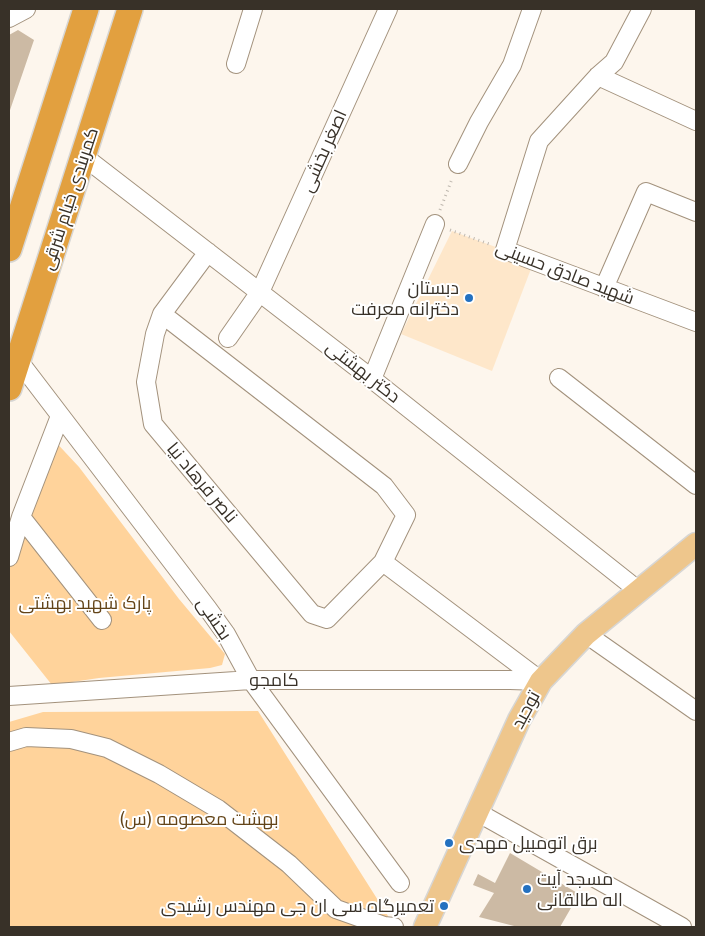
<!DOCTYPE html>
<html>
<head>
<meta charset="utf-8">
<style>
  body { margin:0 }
  #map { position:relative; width:705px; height:936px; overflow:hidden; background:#fdf6ed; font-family:"Public Sans",sans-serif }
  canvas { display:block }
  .frame { position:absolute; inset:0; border:10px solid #383128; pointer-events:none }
</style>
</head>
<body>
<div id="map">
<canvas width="705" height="936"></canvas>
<div class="frame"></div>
</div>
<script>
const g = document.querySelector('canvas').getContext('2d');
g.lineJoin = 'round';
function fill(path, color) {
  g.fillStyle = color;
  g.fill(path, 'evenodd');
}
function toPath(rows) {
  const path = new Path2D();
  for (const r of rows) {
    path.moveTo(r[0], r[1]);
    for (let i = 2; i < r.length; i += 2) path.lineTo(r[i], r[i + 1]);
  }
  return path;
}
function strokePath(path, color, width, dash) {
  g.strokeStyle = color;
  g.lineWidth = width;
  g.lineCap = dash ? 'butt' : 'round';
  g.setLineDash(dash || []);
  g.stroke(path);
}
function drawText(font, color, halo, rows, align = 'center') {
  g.font = font + ' "Public Sans",Cairo,sans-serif';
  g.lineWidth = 4;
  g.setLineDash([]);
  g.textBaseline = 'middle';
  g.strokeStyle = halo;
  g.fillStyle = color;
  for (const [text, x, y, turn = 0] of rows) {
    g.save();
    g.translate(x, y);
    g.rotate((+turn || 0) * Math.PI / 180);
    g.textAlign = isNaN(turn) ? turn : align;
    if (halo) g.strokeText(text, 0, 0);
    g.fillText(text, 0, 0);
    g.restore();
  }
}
const built = toPath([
  [452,231,534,261,492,371,401,334]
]);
const green = toPath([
  [51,437,79,467,179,599,225,654,222,665,210,668,99,678,52,685,9,631,9,570],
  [258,711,388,916,383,927,9,927,9,722,43,712]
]);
const building = toPath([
  [18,30,34,40,9,113,9,35],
  [510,853,579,894,560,927,518,927,479,917,494,893,473,885,478,874,495,883]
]);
const path = toPath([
  [440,210,452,179],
  [450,230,489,244]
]);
const minor = toPath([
  [642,9,614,62,598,76,539,141,505,250,696,322],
  [9,18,26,9],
  [236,64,253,9],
  [598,76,696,121],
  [83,156,372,379,639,591],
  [458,164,479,122,512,65,532,9],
  [604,288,646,192,696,212],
  [162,314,384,486,406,515,383,562,327,619,312,614,153,424,146,382,155,334,162,314,208,252],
  [228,338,260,292,388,9],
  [18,360,208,609,226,634,251,680,400,883],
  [559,378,696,485],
  [372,379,435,224],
  [21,517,102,620],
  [9,557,21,517,60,416],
  [383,562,541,681],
  [586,634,696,711],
  [9,696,251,680,510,680,541,681],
  [9,742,26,737,71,739,107,748,159,774,218,809,289,864,336,909,384,926,394,927],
  [477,812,682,927]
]);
const major = toPath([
  [425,927,519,720,541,681,586,634,696,544]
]);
const highway = toPath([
  [9,249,86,9],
  [9,388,130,9]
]);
const markers = [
  [469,298,5,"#2471c0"],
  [449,843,5,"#2471c0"],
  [527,889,5,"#2471c0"],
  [444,906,5,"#2471c0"]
];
const streetNames = [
  ["اصغر بخشی",324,151,-66],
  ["کمربندی خیام شرقی",70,199,-72],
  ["شهید صادق حسینی",565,273,21],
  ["دکتر بهشتی",363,372,38],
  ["ناصر فرهاد نیا",202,483,50],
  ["بخشی",214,619,56],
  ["کامجو",274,680],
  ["توحید",526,710,-62]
];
const poiNames = [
  ["دبستان",459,288],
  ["دخترانه معرفت",459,309],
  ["برق اتومبیل مهدی",459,843,"left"],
  ["مسجد آیت",537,879,"left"],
  ["اله طالقانی",537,900,"left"],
  ["تعمیرگاه سی ان جی مهندس رشیدی",434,906]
];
const parkNames = [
  ["پارک شهید بهشتی",85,603],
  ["(بهشت معصومه (س",199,819]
];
fill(built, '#fee7ca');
fill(green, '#ffd39b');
fill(building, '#ccbaa4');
strokePath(minor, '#a3927d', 20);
strokePath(major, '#d7d6d4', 25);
strokePath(highway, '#d7d6d4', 28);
strokePath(path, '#bfb8af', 3, [1, 4]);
strokePath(minor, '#fff', 18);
strokePath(major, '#eec68c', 22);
strokePath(highway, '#e2a03f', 25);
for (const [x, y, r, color] of markers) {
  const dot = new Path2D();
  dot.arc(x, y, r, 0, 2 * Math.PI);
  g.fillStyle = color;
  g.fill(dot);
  strokePath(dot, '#fff', 2);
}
drawText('18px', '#383128', '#fff', streetNames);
drawText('18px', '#383128', '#fff', poiNames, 'right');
drawText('18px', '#634418', '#fff', parkNames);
</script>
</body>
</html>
